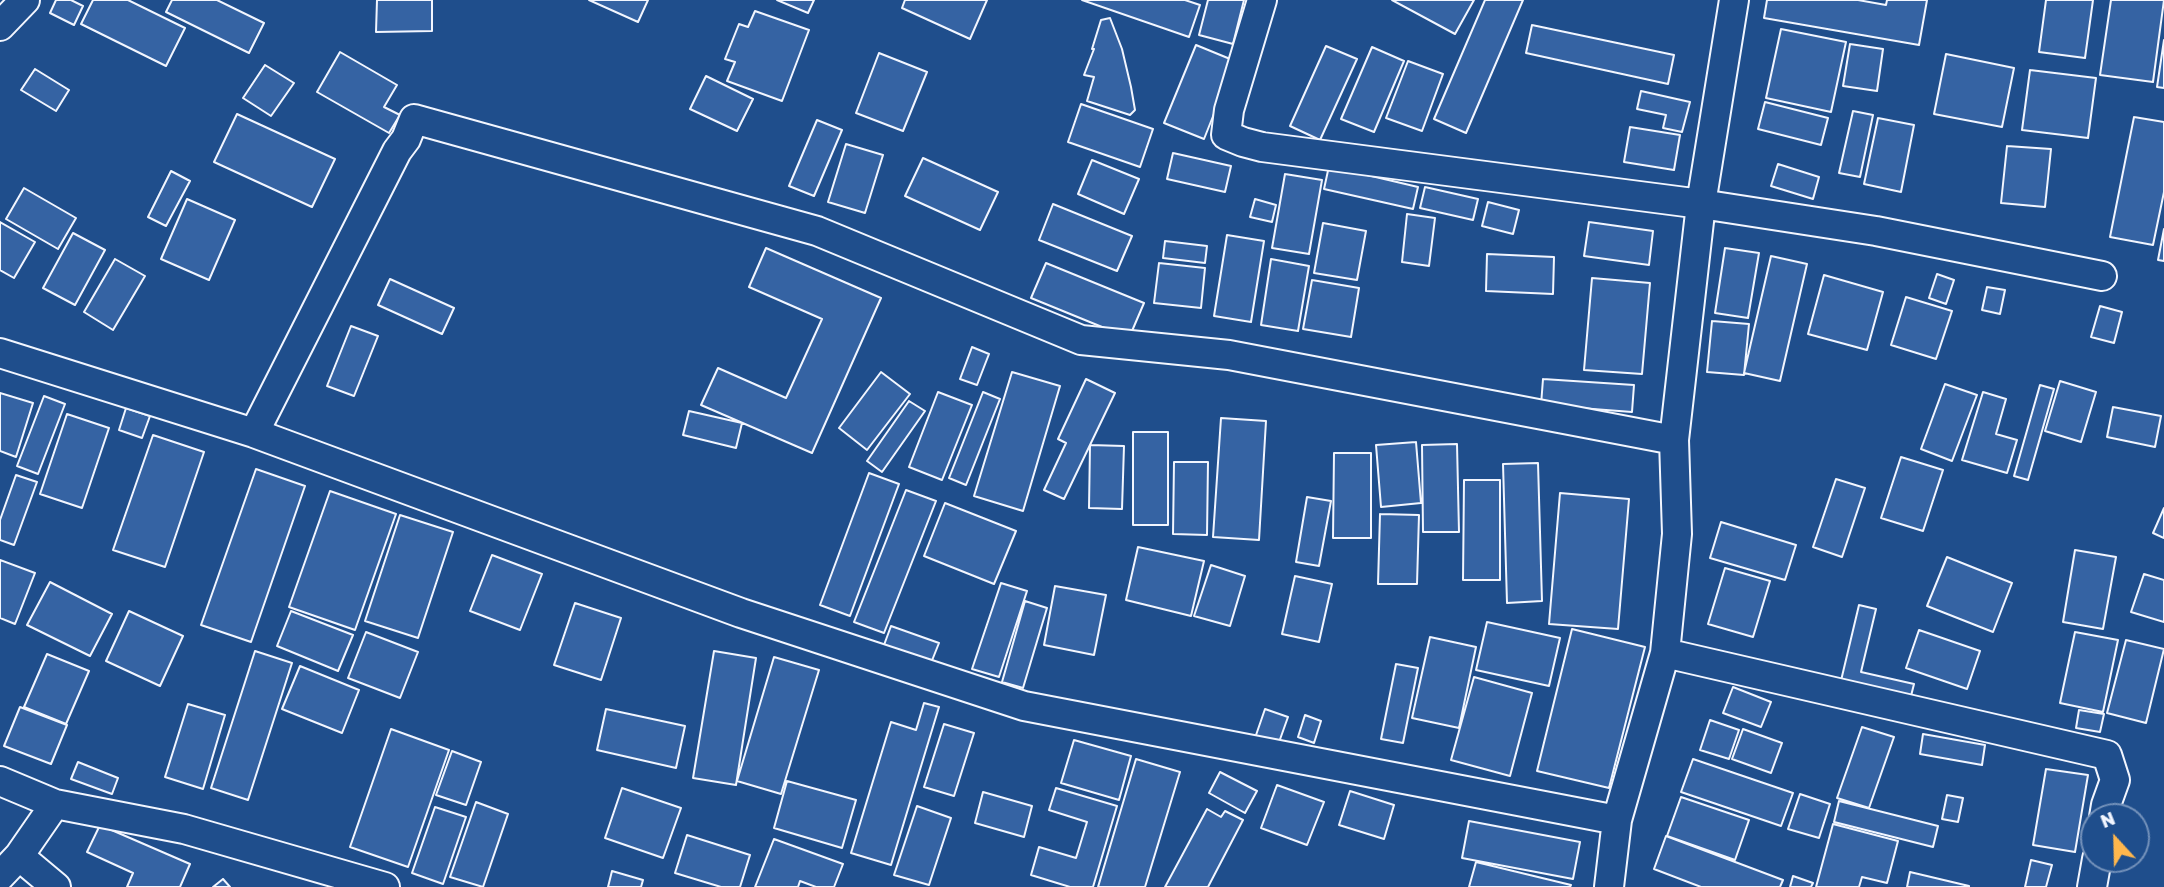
<!DOCTYPE html>
<html>
<head>
<meta charset="utf-8">
<style>
  body { margin:0 }
  #map { position:relative; width:2164px; height:887px; overflow:hidden; background:#1f4e8c; font-family:Rubik,sans-serif }
  canvas { display:block }
  .north { position:absolute; left:2080px; top:803px; width:70px; height:70px; box-sizing:border-box; background:#1f4e8c; border:2px solid #7391ba; border-radius:50%; rotate:338deg; font-size:19px; font-weight:700; line-height:28px; text-align:center; color:#f2f6ff }
  .north::after { content:''; display:block; margin:auto; width:24px; height:32px; background:#ffb74d; clip-path:polygon(50% 0,100% 100%,50% 72%,0 100%) }
</style>
</head>
<body>
<div id="map">
<canvas width="2164" height="887"></canvas>
<div class="north">N</div>
</div>
<script>
const g = document.querySelector('canvas').getContext('2d');
g.lineJoin = 'round';
function fill(path, color) {
  g.fillStyle = color;
  g.fill(path, 'evenodd');
}
function toPath(rows) {
  const path = new Path2D();
  for (const r of rows) {
    path.moveTo(r[0], r[1]);
    for (let i = 2; i < r.length; i += 2) path.lineTo(r[i], r[i + 1]);
  }
  return path;
}
function strokePath(path, color, width, dash) {
  g.strokeStyle = color;
  g.lineWidth = width;
  g.lineCap = dash ? 'butt' : 'round';
  g.setLineDash(dash || []);
  g.stroke(path);
}
const building = toPath([
  [56,0,71,0,83,6,74,25,50,13,56,0],
  [93,0,128,0,185,28,166,66,81,24,93,0],
  [172,0,217,0,264,23,249,53,166,12,172,0],
  [377,0,432,0,432,31,376,32,377,0],
  [589,0,648,0,638,22,589,0],
  [777,0,814,0,808,13,777,0],
  [905,0,987,0,970,39,902,8,905,0],
  [1082,0,1185,0,1200,5,1189,37,1082,0],
  [1208,0,1244,0,1233,44,1199,35,1208,0],
  [1392,0,1474,0,1455,34,1392,0],
  [1485,0,1523,0,1466,133,1434,119,1485,0],
  [1767,0,1858,0,1886,5,1887,0,1927,0,1919,45,1764,18,1767,0],
  [2046,0,2093,0,2085,58,2039,52,2046,0],
  [2111,0,2164,0,2153,82,2100,75,2111,0],
  [755,11,809,30,782,101,727,81,735,62,725,59,739,24,748,27,755,11],
  [1110,18,1122,49,1131,87,1135,110,1130,115,1087,101,1094,77,1084,75,1094,49,1092,49,1101,20,1110,18],
  [1532,25,1674,55,1668,84,1526,53,1532,25],
  [1781,29,1846,42,1831,112,1766,98,1781,29],
  [2164,40,2164,88,2157,87,2164,40],
  [1850,44,1883,49,1877,91,1843,86,1850,44],
  [1196,45,1235,61,1204,139,1164,123,1196,45],
  [1326,46,1357,59,1320,140,1290,126,1326,46],
  [1372,47,1404,61,1374,132,1341,119,1372,47],
  [340,52,397,85,384,107,400,115,389,133,317,92,340,52],
  [879,53,927,72,903,131,856,113,879,53],
  [1946,54,2014,68,2002,127,1934,114,1946,54],
  [1408,61,1443,74,1422,131,1386,118,1408,61],
  [265,65,294,83,271,116,243,98,265,65],
  [35,69,69,90,56,111,21,90,35,69],
  [2030,70,2096,78,2088,138,2022,130,2030,70],
  [706,76,753,99,737,131,690,109,706,76],
  [1641,91,1690,102,1682,132,1663,128,1666,115,1637,109,1641,91],
  [1765,102,1828,118,1821,145,1758,129,1765,102],
  [1081,104,1153,129,1140,167,1068,142,1081,104],
  [1853,111,1873,115,1860,177,1839,173,1853,111],
  [237,114,335,159,312,207,214,162,237,114],
  [2134,117,2164,122,2164,192,2153,245,2110,237,2134,117],
  [1878,118,1914,125,1901,192,1864,184,1878,118],
  [817,120,842,130,814,196,789,186,817,120],
  [1630,127,1680,135,1674,170,1624,162,1630,127],
  [846,144,883,155,865,213,828,202,846,144],
  [2007,146,2051,149,2045,207,2001,203,2007,146],
  [1173,153,1231,166,1225,192,1167,179,1173,153],
  [923,158,998,192,980,230,905,196,923,158],
  [1092,160,1139,179,1124,214,1078,194,1092,160],
  [1778,164,1819,177,1813,199,1771,186,1778,164],
  [1329,166,1418,187,1413,209,1324,189,1329,166],
  [171,171,190,181,166,226,148,217,171,171],
  [1285,174,1322,180,1309,254,1272,248,1285,174],
  [1425,187,1478,199,1473,220,1420,208,1425,187],
  [24,188,76,218,58,249,6,219,24,188],
  [187,199,235,220,209,280,161,259,187,199],
  [1255,199,1276,205,1272,222,1250,217,1255,199],
  [1488,202,1519,210,1513,234,1482,226,1488,202],
  [1053,204,1132,236,1117,271,1039,240,1053,204],
  [1407,214,1435,218,1429,266,1402,262,1407,214],
  [0,222,35,242,14,278,0,270,0,222],
  [1589,222,1653,231,1649,265,1584,256,1589,222],
  [1323,223,1366,231,1357,280,1314,273,1323,223],
  [2164,229,2164,261,2158,260,2164,229],
  [73,233,105,250,75,305,43,288,73,233],
  [1227,235,1264,241,1251,322,1214,316,1227,235],
  [1165,241,1207,246,1205,263,1163,258,1165,241],
  [766,248,881,298,812,453,701,405,718,368,786,398,822,319,749,287,766,248],
  [1725,248,1759,253,1748,318,1715,313,1725,248],
  [1487,254,1554,257,1553,294,1486,291,1487,254],
  [1771,256,1807,264,1780,381,1744,373,1771,256],
  [115,259,145,276,113,330,84,312,115,259],
  [1271,259,1309,266,1298,331,1261,325,1271,259],
  [1046,263,1144,303,1129,338,1031,298,1046,263],
  [1159,263,1205,268,1201,308,1154,303,1159,263],
  [1937,274,1954,280,1946,304,1929,298,1937,274],
  [1824,275,1883,292,1867,350,1808,334,1824,275],
  [1592,278,1650,283,1642,374,1584,370,1592,278],
  [390,279,454,308,442,334,378,305,390,279],
  [1312,280,1359,288,1351,337,1303,329,1312,280],
  [1987,287,2005,290,2000,314,1982,310,1987,287],
  [1906,297,1952,311,1936,359,1891,345,1906,297],
  [2100,306,2122,312,2114,343,2091,337,2100,306],
  [1712,321,1749,324,1744,375,1707,372,1712,321],
  [351,326,378,336,354,396,327,386,351,326],
  [972,347,989,354,977,385,960,379,972,347],
  [881,372,910,394,867,450,839,428,881,372],
  [1012,372,1060,386,1023,511,974,496,1012,372],
  [1086,379,1115,393,1064,499,1044,490,1066,443,1058,439,1086,379],
  [1543,379,1634,385,1632,412,1541,405,1543,379],
  [2060,381,2096,392,2081,442,2045,431,2060,381],
  [1945,384,1977,395,1952,461,1921,449,1945,384],
  [2040,385,2054,389,2028,480,2014,476,2040,385],
  [938,392,972,405,942,480,909,467,938,392],
  [983,392,1000,399,966,485,949,478,983,392],
  [1983,392,2006,399,1996,434,2017,440,2007,473,1962,460,1983,392],
  [0,393,33,403,16,457,0,451,0,393],
  [44,396,65,404,38,474,17,466,44,396],
  [909,401,925,411,882,472,867,461,909,401],
  [2113,407,2161,416,2155,447,2107,437,2113,407],
  [126,408,150,416,142,438,119,430,126,408],
  [689,411,742,423,736,448,683,435,689,411],
  [67,414,109,428,82,508,40,494,67,414],
  [1221,418,1266,421,1259,540,1213,537,1221,418],
  [1133,432,1168,432,1168,525,1133,525,1133,432],
  [153,435,204,452,165,567,113,550,153,435],
  [1416,442,1421,503,1381,507,1376,445,1416,442],
  [1457,444,1459,532,1423,532,1422,445,1457,444],
  [1090,445,1124,446,1122,509,1089,508,1090,445],
  [1334,453,1371,453,1371,538,1333,538,1334,453],
  [1901,457,1943,470,1923,531,1881,518,1901,457],
  [1174,462,1208,462,1207,535,1173,534,1174,462],
  [1538,463,1542,601,1507,603,1503,464,1538,463],
  [256,469,305,486,251,642,201,625,256,469],
  [869,473,899,484,850,616,820,605,869,473],
  [16,475,37,482,14,545,0,540,0,520,16,475],
  [1836,479,1865,488,1842,557,1813,547,1836,479],
  [1464,480,1500,480,1500,580,1463,580,1464,480],
  [906,490,936,501,884,633,854,622,906,490],
  [330,491,396,514,355,630,289,607,330,491],
  [1560,493,1629,499,1618,629,1549,624,1560,493],
  [1307,497,1331,501,1319,566,1296,562,1307,497],
  [945,503,1016,531,994,584,924,556,945,503],
  [2164,508,2164,538,2153,533,2164,508],
  [1380,514,1419,515,1417,584,1378,584,1380,514],
  [400,515,453,532,418,638,365,621,400,515],
  [1721,522,1796,545,1785,580,1710,558,1721,522],
  [1138,547,1204,561,1191,616,1126,600,1138,547],
  [2075,550,2116,557,2103,629,2063,622,2075,550],
  [492,555,542,574,520,630,470,611,492,555],
  [1947,557,2012,583,1993,632,1927,606,1947,557],
  [0,560,35,573,15,624,0,618,0,560],
  [1211,565,1245,576,1230,626,1194,616,1211,565],
  [1725,568,1770,581,1753,637,1708,624,1725,568],
  [2144,574,2164,580,2164,622,2131,612,2144,574],
  [1295,576,1332,584,1319,642,1282,634,1295,576],
  [50,582,112,614,90,656,27,625,50,582],
  [1001,583,1027,591,999,677,972,669,1001,583],
  [1055,586,1106,595,1094,655,1044,645,1055,586],
  [1025,601,1047,608,1023,688,1002,682,1025,601],
  [575,603,621,618,601,680,554,665,575,603],
  [1859,605,1876,609,1861,672,1914,684,1909,704,1839,689,1859,605],
  [129,611,183,636,160,686,106,661,129,611],
  [291,611,353,635,338,671,277,646,291,611],
  [1487,622,1560,638,1549,686,1476,670,1487,622],
  [891,626,939,643,931,663,884,645,891,626],
  [1572,629,1645,647,1609,788,1537,771,1572,629],
  [1919,630,1980,651,1967,689,1906,668,1919,630],
  [366,632,418,652,400,698,348,678,366,632],
  [2075,632,2118,640,2103,712,2060,703,2075,632],
  [1430,637,1476,647,1459,728,1412,718,1430,637],
  [2126,640,2164,649,2146,723,2107,713,2126,640],
  [255,651,292,663,248,800,211,788,255,651],
  [714,651,756,658,736,785,693,778,714,651],
  [47,654,89,671,66,724,24,707,47,654],
  [774,657,819,670,781,794,737,781,774,657],
  [1396,664,1418,668,1403,743,1381,739,1396,664],
  [300,666,359,690,342,733,282,709,300,666],
  [1474,677,1532,693,1510,776,1451,760,1474,677],
  [1733,687,1771,702,1761,727,1723,713,1733,687],
  [924,703,939,707,891,865,851,853,891,722,916,730,924,703],
  [188,704,225,715,203,789,165,777,188,704],
  [20,707,67,725,51,764,4,746,20,707],
  [606,709,685,726,676,768,597,750,606,709],
  [1265,709,1288,717,1278,745,1255,738,1265,709],
  [2079,710,2104,714,2100,732,2076,728,2079,710],
  [1305,715,1321,721,1314,743,1298,737,1305,715],
  [1710,720,1739,730,1729,759,1700,750,1710,720],
  [944,724,974,733,954,796,924,787,944,724],
  [1862,727,1894,737,1869,808,1837,798,1862,727],
  [391,729,449,750,408,867,350,847,391,729],
  [1743,729,1782,743,1771,773,1732,759,1743,729],
  [1923,734,1985,745,1982,765,1920,754,1923,734],
  [1074,740,1131,756,1119,800,1061,783,1074,740],
  [452,751,481,762,466,805,436,795,452,751],
  [1136,759,1180,772,1145,887,1098,887,1136,759],
  [1693,759,1793,793,1781,826,1681,792,1693,759],
  [78,762,118,778,112,794,71,779,78,762],
  [2046,769,2088,775,2075,852,2033,845,2046,769],
  [1220,772,1257,791,1245,813,1209,793,1220,772],
  [787,781,856,800,842,848,774,828,787,781],
  [1277,785,1324,802,1307,845,1261,828,1277,785],
  [622,788,681,808,663,858,605,838,622,788],
  [1056,788,1117,806,1093,887,1070,887,1031,875,1039,847,1076,858,1087,822,1049,810,1056,788],
  [1350,791,1394,805,1384,839,1339,825,1350,791],
  [983,792,1032,806,1024,837,975,823,983,792],
  [1800,794,1830,804,1819,838,1788,829,1800,794],
  [1947,795,1963,798,1958,822,1942,819,1947,795],
  [1681,797,1749,820,1735,860,1667,836,1681,797],
  [1839,801,1938,826,1933,847,1834,822,1839,801],
  [476,802,508,814,483,887,450,877,476,802],
  [917,806,951,818,929,885,894,875,917,806],
  [435,807,466,817,443,884,412,873,435,807],
  [1207,809,1221,817,1225,811,1243,820,1208,887,1165,887,1207,809],
  [1469,821,1580,842,1573,879,1462,858,1469,821],
  [1833,824,1898,841,1887,883,1862,877,1859,887,1816,887,1833,824],
  [100,825,190,864,180,887,127,887,133,873,87,852,100,825],
  [687,835,750,855,740,887,721,887,675,873,687,835],
  [1666,836,1783,880,1780,887,1701,887,1654,869,1666,836],
  [774,839,843,864,834,887,816,887,800,881,798,887,755,887,774,839],
  [2031,860,2052,865,2046,887,2025,887,2031,860],
  [1476,862,1571,885,1570,887,1469,887,1476,862],
  [612,871,643,880,641,887,608,887,612,871],
  [1910,872,1969,886,1969,887,1907,887,1910,872],
  [1793,876,1813,883,1811,887,1790,887,1793,876],
  [223,879,230,887,213,887,223,879]
]);
const street = toPath([
  [1262,0,1229,110,1226,135,1243,142,1262,147,1701,204,1876,231,2102,276],
  [0,26,25,0],
  [0,353,254,433,741,613,1024,706,1617,820],
  [254,433,397,151,406,139,414,119,817,231,1081,340,1229,355,1674,440],
  [1665,653,2107,755,2115,780,2106,805,2104,817],
  [0,781,55,804,184,829,385,887],
  [19,856,56,887],
  [0,876,19,856,55,804],
  [1609,887,1617,820,1665,653,1677,534,1674,440,1701,204,1734,0],
  [2092,887,2097,859]
]);
fill(building, '#3563a3');
strokePath(building, '#f2f6ff', 2);
strokePath(street, '#f2f6ff', 32);
strokePath(street, '#1f4e8c', 28);
</script>
</body>
</html>
